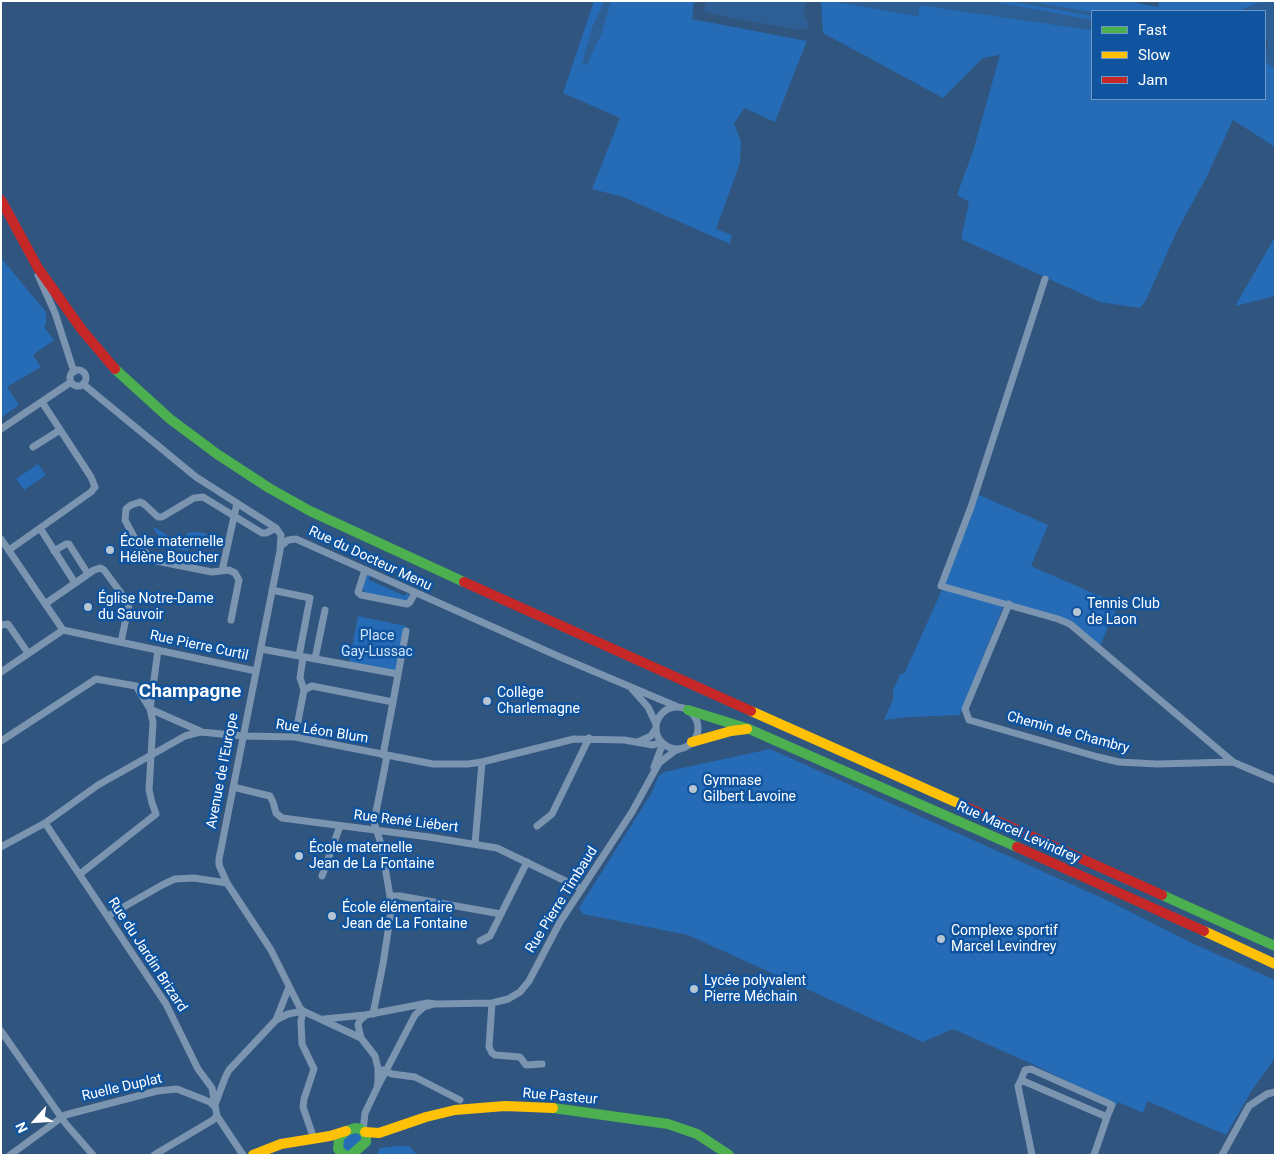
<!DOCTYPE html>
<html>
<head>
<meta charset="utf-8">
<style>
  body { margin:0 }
  #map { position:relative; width:1276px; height:1156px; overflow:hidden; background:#30557f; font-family:Roboto,sans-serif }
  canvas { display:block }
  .frame { position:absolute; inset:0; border:2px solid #fff; pointer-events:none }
  .legend { position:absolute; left:1091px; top:10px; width:175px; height:90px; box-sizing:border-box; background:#10549f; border:1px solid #7098c5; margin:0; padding:6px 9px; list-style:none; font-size:15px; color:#fff }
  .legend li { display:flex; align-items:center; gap:10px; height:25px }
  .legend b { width:25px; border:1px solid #7098c5 }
  .north { position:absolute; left:10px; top:1096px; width:50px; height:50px; -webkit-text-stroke:4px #10549f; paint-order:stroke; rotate:244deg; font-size:14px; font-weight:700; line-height:20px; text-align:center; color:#fff }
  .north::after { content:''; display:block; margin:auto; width:18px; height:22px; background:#fff; clip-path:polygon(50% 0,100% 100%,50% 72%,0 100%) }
</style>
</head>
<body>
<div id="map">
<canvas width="1276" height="1156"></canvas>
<div class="frame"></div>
<ul class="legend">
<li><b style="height:6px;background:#4caf50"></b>Fast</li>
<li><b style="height:6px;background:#ffc107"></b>Slow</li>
<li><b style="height:6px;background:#c62828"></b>Jam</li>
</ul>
<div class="north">N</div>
</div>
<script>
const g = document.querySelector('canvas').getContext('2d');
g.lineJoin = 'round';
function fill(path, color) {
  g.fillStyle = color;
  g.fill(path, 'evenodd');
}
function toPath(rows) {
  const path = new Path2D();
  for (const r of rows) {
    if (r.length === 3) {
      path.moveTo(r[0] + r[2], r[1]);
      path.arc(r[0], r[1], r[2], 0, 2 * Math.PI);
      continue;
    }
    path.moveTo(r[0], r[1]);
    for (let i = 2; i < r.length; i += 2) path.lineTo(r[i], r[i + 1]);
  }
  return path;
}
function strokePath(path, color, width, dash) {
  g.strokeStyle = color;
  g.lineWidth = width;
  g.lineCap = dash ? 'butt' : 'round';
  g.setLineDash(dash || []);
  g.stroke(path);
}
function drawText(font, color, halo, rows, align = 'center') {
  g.font = font + ' Roboto,sans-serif';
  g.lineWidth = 5;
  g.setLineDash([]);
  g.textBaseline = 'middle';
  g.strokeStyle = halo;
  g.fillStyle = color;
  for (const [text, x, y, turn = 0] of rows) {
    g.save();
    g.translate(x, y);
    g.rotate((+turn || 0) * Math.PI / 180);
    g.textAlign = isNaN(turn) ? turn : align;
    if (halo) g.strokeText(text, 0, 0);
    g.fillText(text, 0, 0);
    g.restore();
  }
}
const green = toPath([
  [594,1,694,1,692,19,807,41,775,122,744,108,734,124,741,141,740,163,716,229,732,235,730,244,623,197,592,189,620,118,563,93],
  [821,1,832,1,917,16,920,5,1092,30,1092,99,1265,99,1265,60,1275,70,1275,147,1233,120,1206,178,1177,231,1146,300,1140,308,1100,302,961,239,969,202,957,195,973,151,1000,55,983,58,943,98,823,33],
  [988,1,1127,1,1158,7,1159,1,1264,1,1243,9,1241,11,1092,11,1092,20],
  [1275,237,1275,296,1235,306],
  [1,258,46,312,46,325,44,327,54,340,33,355,41,367,7,387,19,405,1,418],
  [38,464,46,475,24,490,16,479],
  [979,495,1048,525,1031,566,1118,604,1100,646,1067,620,1005,602,960,715,910,717,884,720,893,700,893,690,901,673,904,674,941,592,976,497],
  [153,528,156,528,189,549,187,551,165,546],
  [195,532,206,533,210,541,206,544,200,541,198,543,204,546,190,547,187,542,187,533],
  [368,574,370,575,369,580,405,596,408,592,410,599,405,602,367,595,362,588,365,577],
  [358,616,406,626,398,672,349,663],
  [770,749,1111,902,1192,943,1275,980,1275,1058,1252,1090,1226,1135,1147,1101,1143,1113,1118,1102,1117,1105,1032,1064,953,1029,923,1042,688,935,583,914,579,908,651,794,658,777,664,772],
  [356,1130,364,1140,350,1153,343,1151,340,1140],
  [395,1146,409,1146,417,1155,377,1155,380,1148]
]);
const water = toPath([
  [604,1,611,1,602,32,587,65,582,64,592,28],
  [706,1,807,1,804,10,805,17,808,23,808,28,800,30,726,17,704,11],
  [832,1,988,1,1092,20,1092,30,920,5,918,16],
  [1008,1,1033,2,1092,12,1092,16],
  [1264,1,1275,1,1275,70,1265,60,1268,41,1265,38,1265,11,1241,11,1243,9]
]);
const street = toPath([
  [38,275,55,313,74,372],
  [1045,279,971,507,941,586,1058,619,1070,624,1233,762,1275,780],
  [78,378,8],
  [83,384,196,477,276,528,281,535,280,551,219,859,219,865,227,883,271,950,300,1008,303,1011,361,1038,375,1056,378,1068,378,1081,377,1088,365,1113,363,1131],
  [1,429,71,382],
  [33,447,60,430],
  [40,528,75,583],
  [1,539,63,630],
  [281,546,288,540,296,539,560,657,678,707],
  [9,550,91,492,95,487,91,477,42,402],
  [54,551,66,544,69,544,88,574],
  [365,570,358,592,361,595,407,604,410,602,415,593],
  [222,571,237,503],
  [272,590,310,598,299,656],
  [45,604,94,570,100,568,104,570,129,604,121,642],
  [1009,604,965,709,969,720,1098,757,1119,762,1157,764,1233,762],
  [231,620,239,580,235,573,229,570,212,572,156,561,140,548,125,520,126,509,131,505,140,502,144,504,158,517,162,517,194,498,203,497,262,533,266,533,276,528],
  [1,625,8,624,28,653],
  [261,649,398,674],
  [315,659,325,610],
  [1,672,63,630,256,671],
  [632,689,648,707,656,724],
  [304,690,312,686,393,702,383,755],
  [393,702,406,631],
  [677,728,21],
  [295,737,304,690,300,678,303,657],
  [1,741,96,679,136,686,150,709,200,731],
  [638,742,651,736,656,728],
  [654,767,663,743],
  [233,787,270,796,273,802,276,813,282,818,429,837,497,848,582,889],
  [45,823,166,1004,198,1069,212,1088,217,1116,243,1155],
  [537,826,552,814,589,738],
  [475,844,482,762],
  [1,847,45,823,98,785,185,736,200,732,243,736,295,737,433,764,468,764,482,762,574,739,624,740,653,745,661,742],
  [80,874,156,814,152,803,149,790,153,722,150,709,158,650],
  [322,876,340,826],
  [390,896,400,896,501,914,527,862],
  [108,916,162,885,175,879,194,878,227,883],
  [480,941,490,936,501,914],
  [492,1003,489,1047,492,1053,495,1055,520,1057,526,1065,542,1064],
  [303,1011,301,1021,302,1044,314,1069,304,1099,303,1107,314,1139],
  [373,1014,383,964,391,912,390,896,381,844,374,822,387,756],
  [324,1019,365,1015,428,1003,436,1004,492,1003,508,999,520,992,529,981,560,922,632,812,659,763,676,750,680,749],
  [276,1020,288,1014,303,1011],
  [1,1031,66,1124,93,1155],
  [361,1038,358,1025,360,1020,365,1016],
  [383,1070,392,1074,415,1077,460,1100],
  [1021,1080,1107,1117,1112,1105,1031,1069,1025,1070,1021,1080,1018,1086,1032,1155],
  [378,1086,415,1015,424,1007,431,1005],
  [216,1102,225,1078,229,1070,276,1020,289,987],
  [10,1155,65,1115,157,1091,177,1089,210,1102,215,1107],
  [154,1155,213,1120,217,1116],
  [1094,1155,1107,1117],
  [1222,1155,1249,1106,1267,1094,1275,1092]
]);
const fast = toPath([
  [115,369,170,419,217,454,269,488,310,511,464,582],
  [688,710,749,729,1017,847],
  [1162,895,1275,946],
  [553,1108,668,1124,697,1134,729,1155],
  [344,1155,338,1149,339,1138,346,1131,355,1128,361,1129,366,1135,366,1142,351,1155]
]);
const slow = toPath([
  [751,711,962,805],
  [692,742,731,731,747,729],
  [1204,931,1275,964],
  [365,1132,379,1133,426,1117,455,1110,505,1106,553,1108],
  [253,1155,281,1144,330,1136,346,1131]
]);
const jam = toPath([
  [1,200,38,268,82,330,115,369],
  [464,582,751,711],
  [962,805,1162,895],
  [1017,847,1204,931]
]);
const markers = [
  [110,550,5,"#b7c4d2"],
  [88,607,5,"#b7c4d2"],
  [1077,612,5,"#b7c4d2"],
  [487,701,5,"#b7c4d2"],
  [693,789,5,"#b7c4d2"],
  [299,856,5,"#b7c4d2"],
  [332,916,5,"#b7c4d2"],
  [941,939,5,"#b7c4d2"],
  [694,989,5,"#b7c4d2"]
];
const poiNames = [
  ["École maternelle",120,542],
  ["Hélène Boucher",120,558],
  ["Église Notre-Dame",98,599],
  ["du Sauvoir",98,615],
  ["Tennis Club",1087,604],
  ["de Laon",1087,620],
  ["Collège",497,693],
  ["Charlemagne",497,709],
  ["Gymnase",703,781],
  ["Gilbert Lavoine",703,797],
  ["École maternelle",309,848],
  ["Jean de La Fontaine",309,864],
  ["École élémentaire",342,908],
  ["Jean de La Fontaine",342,924],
  ["Complexe sportif",951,931],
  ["Marcel Levindrey",951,947],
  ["Lycée polyvalent",704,981],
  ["Pierre Méchain",704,997]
];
const streetNames = [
  ["Rue du Docteur Menu",370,559,25],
  ["Rue Pierre Curtil",199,646,12],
  ["Rue Léon Blum",322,732,9],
  ["Chemin de Chambry",1068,733,15],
  ["Avenue de l'Europe",223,771,-79],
  ["Rue René Liébert",406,822,7],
  ["Rue Marcel Levindrey",1018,833,24],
  ["Rue Pierre Timbaud",562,900,-58],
  ["Rue du Jardin Brizard",147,955,57],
  ["Ruelle Duplat",122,1088,-13],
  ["Rue Pasteur",560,1097,5]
];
const parkNames = [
  ["Place",377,636],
  ["Gay-Lussac",377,652]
];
const districtNames = [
  ["Champagne",190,692]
];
fill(green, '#256bb5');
fill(water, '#2e5f94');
strokePath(street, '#7b94af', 7);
strokePath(fast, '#4caf50', 10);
strokePath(slow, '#ffc107', 10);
strokePath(jam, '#c62828', 10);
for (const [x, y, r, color] of markers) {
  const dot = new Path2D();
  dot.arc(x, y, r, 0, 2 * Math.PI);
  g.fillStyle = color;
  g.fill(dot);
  strokePath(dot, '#10549f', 2);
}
drawText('14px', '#fff', '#10549f', poiNames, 'left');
drawText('14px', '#fff', '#10549f', streetNames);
drawText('14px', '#cfe7fe', '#10549f', parkNames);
drawText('bold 19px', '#fff', '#10549f', districtNames);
</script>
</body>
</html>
